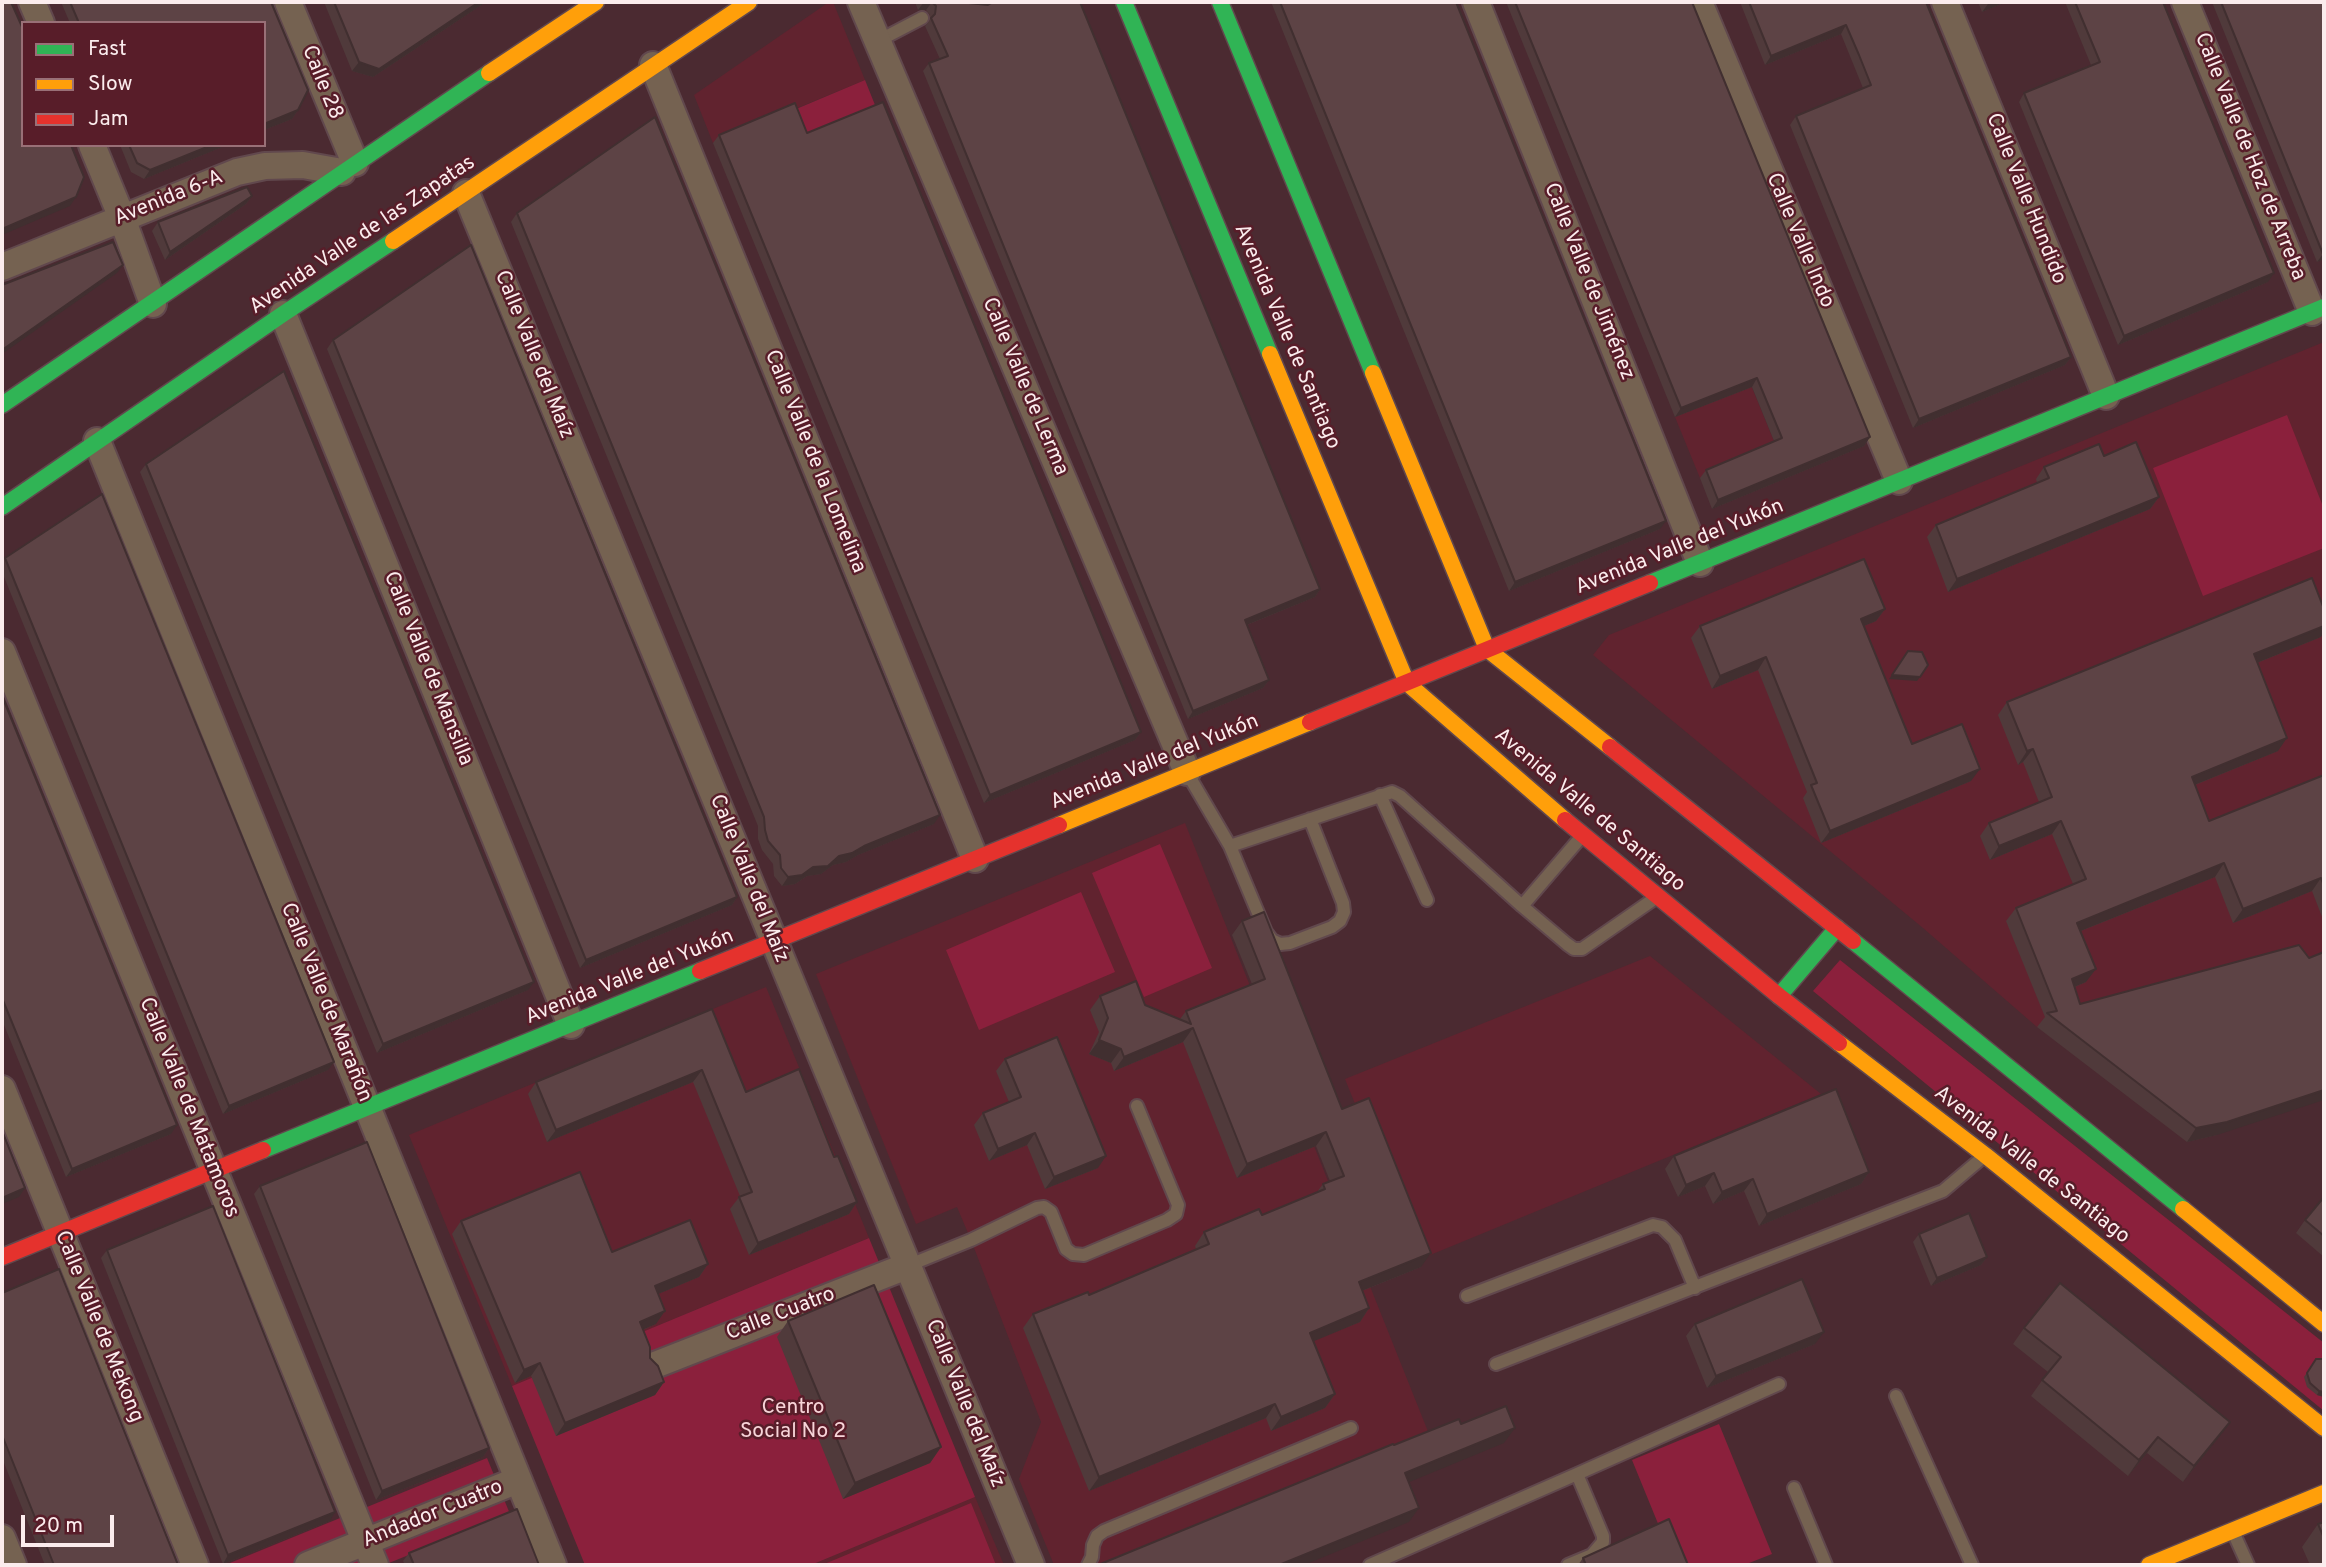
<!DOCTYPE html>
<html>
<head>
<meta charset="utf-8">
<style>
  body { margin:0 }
  #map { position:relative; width:2326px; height:1567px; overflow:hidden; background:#4b2a31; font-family:Overpass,sans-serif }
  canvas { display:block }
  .frame { position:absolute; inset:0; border:4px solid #fbeced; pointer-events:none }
  .legend { position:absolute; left:21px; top:21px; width:245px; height:126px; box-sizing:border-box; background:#581d29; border:2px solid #997077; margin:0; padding:9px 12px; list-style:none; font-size:21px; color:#fbeced }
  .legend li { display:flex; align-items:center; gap:14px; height:35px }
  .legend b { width:35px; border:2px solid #997077 }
  .scale { position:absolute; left:21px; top:1515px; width:93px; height:32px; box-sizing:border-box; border:4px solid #fbeced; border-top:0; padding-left:9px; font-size:21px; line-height:24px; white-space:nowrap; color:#fbeced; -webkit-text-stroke:5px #581d29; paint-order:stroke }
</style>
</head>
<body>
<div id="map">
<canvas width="2326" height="1567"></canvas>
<div class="frame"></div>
<ul class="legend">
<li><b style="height:9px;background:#30b455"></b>Fast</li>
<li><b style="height:9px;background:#ff9f0a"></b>Slow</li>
<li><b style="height:9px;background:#e5322d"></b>Jam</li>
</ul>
<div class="scale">20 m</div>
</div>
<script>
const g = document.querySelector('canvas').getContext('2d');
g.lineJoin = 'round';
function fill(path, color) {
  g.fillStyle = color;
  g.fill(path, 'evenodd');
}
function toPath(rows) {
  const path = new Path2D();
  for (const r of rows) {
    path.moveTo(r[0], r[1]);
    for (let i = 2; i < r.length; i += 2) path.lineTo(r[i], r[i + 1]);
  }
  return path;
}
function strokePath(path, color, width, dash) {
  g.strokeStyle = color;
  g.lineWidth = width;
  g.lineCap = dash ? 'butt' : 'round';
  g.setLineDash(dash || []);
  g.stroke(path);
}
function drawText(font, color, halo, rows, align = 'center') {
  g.font = font + ' Overpass,sans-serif';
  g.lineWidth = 5;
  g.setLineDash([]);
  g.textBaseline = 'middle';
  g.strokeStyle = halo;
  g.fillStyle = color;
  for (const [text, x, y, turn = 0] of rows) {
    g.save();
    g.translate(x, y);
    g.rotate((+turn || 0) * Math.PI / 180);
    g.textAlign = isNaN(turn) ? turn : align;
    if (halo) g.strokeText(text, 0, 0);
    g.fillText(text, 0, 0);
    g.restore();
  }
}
const built = toPath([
  [829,2,833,2,865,80,713,143,694,95],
  [2324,342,2324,1004,2037,1027,1923,928,1593,655,1609,635],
  [1751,385,1776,446,1700,478,1675,417],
  [1185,823,1429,1434,1115,1565,1054,1565,1019,1479,1041,1422,971,1240,957,1207,916,1224,816,974],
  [1650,956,1821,1094,1418,1260,1345,1079],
  [766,987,869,1238,512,1386,409,1135],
  [975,1497,1004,1565,811,1565]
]);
const green = toPath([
  [865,80,877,110,802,141,789,112],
  [2287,415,2324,509,2324,548,2203,596,2153,468],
  [1160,844,1212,968,1144,997,1092,873],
  [1081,892,1115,972,979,1030,946,950],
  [1840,960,2324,1343,2324,1411,1813,991],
  [869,1238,975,1497,811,1565,585,1565,512,1386],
  [1719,1424,1772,1554,1744,1565,1675,1565,1632,1460],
  [487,1458,510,1514,384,1565,225,1565],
  [971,1503,996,1565,822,1565]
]);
const lane = toPath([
  [982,4,987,2],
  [878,41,922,18],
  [1189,776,1230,846,1392,792,1400,796,1522,906,1582,836],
  [1380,795,1427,900],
  [1230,846,1266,932,1272,940,1280,944,1290,943,1332,927,1340,921,1344,912,1343,903,1310,819],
  [1522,906,1567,944,1574,949,1582,949,1654,899],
  [907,1266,971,1240,1037,1208,1044,1207,1051,1212,1066,1249,1073,1254,1084,1255,1167,1220,1176,1214,1178,1205,1137,1106],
  [1467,1296,1653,1225,1662,1227,1675,1240,1695,1288],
  [1496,1364,1943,1191,1982,1158],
  [1896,1396,1972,1565],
  [1577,1474,1779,1384],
  [1794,1488,1826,1565],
  [2234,1534,2248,1565],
  [1088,1565,1092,1557,1093,1545,1097,1536,1104,1531,1351,1428],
  [1370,1565,1577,1474,1603,1536,1603,1542,1592,1555,1568,1565]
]);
const street = toPath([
  [32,2,41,23],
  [288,2,355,163],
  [861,2,1187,772],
  [1476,2,1700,563],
  [1699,2,1899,481],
  [1945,2,2106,396],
  [2185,2,2312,312],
  [653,65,975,859],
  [92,145,122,218,153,304],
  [466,193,1031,1565],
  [2,267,237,172,265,166,303,165,342,172],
  [283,314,571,1025],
  [97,441,553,1565],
  [2,652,375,1565],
  [2,1089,195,1565],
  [655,1365,907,1266],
  [2,1538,13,1565],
  [308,1565,518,1480]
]);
const fast = toPath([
  [1124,2,1270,354],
  [1220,2,1373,373],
  [2,405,489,73],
  [2,507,283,314,393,241],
  [1650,583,2324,307],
  [1853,941,2183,1209],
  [1779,996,1837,928],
  [263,1150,700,971]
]);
const slow = toPath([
  [489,73,596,2],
  [393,241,749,2],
  [1270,354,1407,683,1565,820],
  [1373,373,1487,649,1610,747],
  [1059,825,1310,722],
  [1839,1043,1985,1155,2324,1428],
  [2183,1209,2324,1324],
  [2149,1565,2324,1493]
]);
const jam = toPath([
  [1310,722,1650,583],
  [1610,747,1853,941],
  [1565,820,1779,996,1839,1043],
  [700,971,1059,825],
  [2,1257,263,1150]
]);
const wall = toPath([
  [61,2,271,2,298,110,292,119,264,130,264,23,70,23],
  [324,2,486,2,373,77,352,71],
  [915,2,959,2,988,5,990,3,990,2,1080,2,1320,589,1315,597,1247,625,1269,680,1263,688,1188,719,923,71,929,63,940,59,925,26,930,20,930,15,926,10,918,10],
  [1271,2,1456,2,1660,529,1509,591],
  [1506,2,1692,2,1870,437,1864,446,1712,509,1700,478,1706,470,1774,441,1752,387,1675,417],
  [1740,2,1926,2,2071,357,2065,365,1913,428,1790,125,1796,116,1863,88,1841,34,1765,65],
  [1978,2,2006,2,1982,12],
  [2065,2,2163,2,2268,282,2118,345,2019,102,2024,93,2091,65],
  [2212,2,2324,2,2324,259,2317,262],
  [807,133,1141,732,1135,740,984,803,713,143,719,135],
  [120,145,227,145,144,179,131,172],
  [252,196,246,204,165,260,152,231,158,222],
  [517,213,934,824,858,855,846,862,833,865,821,874,807,876,795,884,782,886,774,876,773,864,762,850,758,839,758,826,511,222],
  [333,340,737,897,732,905,580,968,327,349],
  [2104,456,2159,497,2150,509,1948,592,1927,537,1936,525,2037,483,2036,479,2044,467],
  [146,464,528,990,377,1053,140,472],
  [5,558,328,1070,223,1114,2,572,2,563],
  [1885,609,1876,621,1864,626,1912,744,1971,781,1821,843,1803,798,1807,792,1758,670,1712,689,1691,638,1700,626],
  [2321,637,2257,663,2278,751,2195,785,2209,821,2324,775,2324,922,2312,891,2233,923,2215,877,2081,931,2086,982,2075,987,2080,1004,2217,1135,2187,1142,2037,1027,2045,1017,2006,921,2016,908,2073,884,2052,834,1990,860,1980,836,1989,823,2039,802,2023,762,2018,765,1998,715,2007,702],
  [2,696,171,1134,66,1177,2,1020],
  [1242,921,1342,1109,1421,1267,1362,1291,1369,1308,1360,1322,1313,1341,1335,1394,1325,1408,1271,1431,1266,1418,1089,1491,1023,1328,1033,1314,1089,1295,1196,1249,1195,1246,1204,1232,1262,1215,1317,1192,1323,1184,1330,1181,1316,1146,1237,1178,1183,1042,1114,1071,1111,1063,1089,1054,1099,1032,1090,1010,1100,996,1145,1005,1180,1019,1186,1011,1252,984,1232,935],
  [712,1009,746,1092,857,1202,849,1214,749,1255,730,1209,740,1196,693,1082,547,1142,528,1094,536,1082],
  [1005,1059,1098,1168,1045,1189,1027,1145,989,1161,974,1125,983,1113,1009,1102,996,1071],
  [1674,1156,1869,1172,1861,1184,1759,1226,1744,1191,1713,1204,1705,1186,1678,1197,1665,1169],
  [260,1186,489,1448,483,1457,376,1500,254,1194],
  [2324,1197,2324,1257,2296,1233,2305,1220],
  [461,1221,612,1252,708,1264,699,1277,658,1294,656,1324,643,1330,650,1358,664,1382,655,1395,556,1436,531,1376,515,1383,452,1234],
  [1919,1234,1987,1257,1981,1265,1931,1286,1913,1242],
  [107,1250,330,1521,223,1564,101,1258],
  [2,1293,178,1565,45,1565,2,1458],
  [788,1321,941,1447,930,1463,843,1499,777,1337],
  [1695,1324,1815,1344,1707,1388,1686,1336],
  [2024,1328,2230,1422,2218,1438,2183,1482,2147,1453,2128,1476,2031,1396,2048,1372,2013,1344],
  [2316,1359,2324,1359,2324,1397,2317,1395,2307,1387,2304,1377],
  [2324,1522,2324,1565,2310,1565,2302,1547,2318,1524],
  [409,1553,539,1565,405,1565,403,1561],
  [1583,1558,1688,1565,1578,1565]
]);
const shadedWall = toPath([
  [479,2,486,2,373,77,352,71,359,62],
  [924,2,932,2,926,10,918,10],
  [1992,2,2006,2,1982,12,1988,4],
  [1846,25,1841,34,1765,65,1771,56],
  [298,110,292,119,264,130,264,124],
  [212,145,227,145,144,179,150,170],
  [252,196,246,204,165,260,170,252],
  [76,197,70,206,2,235,2,229],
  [2324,253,2324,259,2317,262,2323,254],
  [123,265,117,273,2,354,2,350],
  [2274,273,2268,282,2118,345,2124,336],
  [2071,357,2065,365,1913,428,1919,419],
  [1757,378,1752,387,1675,417,1681,408],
  [1870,437,1864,446,1712,509,1718,500],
  [2159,497,2150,509,1948,592,1957,579],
  [1666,521,1660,529,1509,591,1515,582],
  [1320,589,1315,597,1239,628,1245,620],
  [1885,609,1876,621,1852,631,1861,619],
  [2324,626,2324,632,2321,637,2244,668,2254,654],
  [1766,657,1758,670,1712,689,1720,676],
  [1892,675,1920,677,1917,681,1889,679],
  [1269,680,1263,688,1188,719,1193,711],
  [1141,732,1135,740,984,803,990,795],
  [2287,738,2278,751,2182,790,2192,777],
  [2033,749,2023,762,2018,765,2027,751],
  [1980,769,1971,781,1821,843,1830,831],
  [940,815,934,824,858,855,846,862,833,865,821,874,807,876,795,884,782,886,788,877],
  [2061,821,2052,834,1990,860,1999,846],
  [2224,863,2215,877,2068,936,2077,923],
  [2321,878,2312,891,2233,923,2243,909],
  [737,897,732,905,580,968,586,960],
  [2096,969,2086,982,2062,992,2072,979],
  [534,982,528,990,377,1053,383,1044],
  [1193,1028,1183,1042,1114,1071,1124,1057],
  [1099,1040,1121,1049,1111,1063,1089,1054],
  [334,1062,328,1070,223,1114,229,1106],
  [702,1070,693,1082,547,1142,556,1130],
  [2324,1090,2324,1100,2217,1135,2187,1142,2196,1128],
  [177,1125,171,1134,66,1177,72,1169],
  [1326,1132,1316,1146,1237,1178,1247,1164],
  [1035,1133,1027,1145,989,1161,998,1149],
  [1106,1156,1098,1168,1045,1189,1054,1177],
  [1869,1172,1861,1184,1759,1226,1767,1214],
  [1714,1173,1705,1186,1678,1197,1686,1185],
  [1753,1179,1744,1191,1713,1204,1722,1192],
  [25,1188,19,1197,2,1204,2,1198],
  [857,1202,849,1214,749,1255,758,1243],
  [1431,1253,1421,1267,1349,1296,1359,1282],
  [1987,1257,1981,1265,1931,1286,1937,1278],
  [708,1264,699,1277,646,1299,655,1286],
  [1369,1308,1360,1322,1300,1347,1310,1333],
  [665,1311,656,1324,630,1335,640,1322],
  [1824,1332,1815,1344,1707,1388,1716,1376],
  [540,1363,531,1376,515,1383,524,1370],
  [664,1382,655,1395,556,1436,565,1423],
  [2319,1391,2324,1392,2324,1397,2317,1395],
  [1335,1394,1325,1408,1271,1431,1281,1417],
  [1275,1404,1266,1418,1089,1491,1099,1477],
  [2230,1422,2218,1438,2183,1482,2194,1466],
  [1515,1428,1504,1443,1395,1488,1405,1473],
  [2158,1437,2147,1453,2128,1476,2139,1460],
  [941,1447,930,1463,843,1499,855,1483],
  [489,1448,483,1457,376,1500,382,1491],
  [1419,1508,1409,1522,1304,1565,1279,1565],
  [335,1512,330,1521,223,1564,228,1555]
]);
const building = toPath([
  [2,2,11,2,23,29,23,145,71,145,84,177,76,197,2,229,2,2],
  [70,2,271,2,308,90,298,110,264,124,264,23,79,23,70,2],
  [334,2,479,2,379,69,359,62,334,2],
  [924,2,959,2,988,5,993,2,1080,2,1320,589,1245,620,1269,680,1193,711,929,63,948,56,931,18,935,14,936,6,932,2,924,2],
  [1280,2,1456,2,1666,521,1515,582,1280,2],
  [1515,2,1692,2,1870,437,1718,500,1706,470,1782,438,1757,378,1681,408,1515,2],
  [1749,2,1926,2,2071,357,1919,419,1796,116,1871,85,1859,55,1846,25,1771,56,1749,2],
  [2075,2,2163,2,2274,273,2124,336,2024,93,2100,62,2075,2],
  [2221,2,2324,2,2324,253,2323,254,2221,2],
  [883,102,1141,732,990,795,719,135,795,103,807,133,883,102],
  [655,117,940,815,864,846,852,853,839,856,828,866,813,867,802,875,788,877,781,868,780,855,768,841,765,830,764,817,517,213,655,117],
  [129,145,212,145,150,170,137,163,129,145],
  [247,187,252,196,170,252,158,222,247,187],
  [113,242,123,265,2,350,2,285,113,242],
  [471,245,737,897,586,960,333,340,471,245],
  [284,371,534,982,383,1044,146,464,284,371],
  [2136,442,2159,497,1957,579,1936,525,2049,478,2044,467,2099,444,2104,456,2136,442],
  [102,494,334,1062,229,1106,5,558,102,494],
  [1864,559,1885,609,1861,619,1912,744,1962,724,1980,769,1830,831,1811,785,1817,783,1766,657,1720,676,1700,626,1864,559],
  [2312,578,2324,609,2324,626,2254,654,2287,738,2192,777,2209,821,2324,775,2324,886,2321,878,2243,909,2224,863,2077,923,2096,969,2072,979,2080,1004,2299,945,2309,958,2324,952,2324,1090,2227,1122,2196,1128,2047,1013,2057,1011,2016,908,2086,879,2061,821,1999,846,1989,823,2052,797,2033,749,2027,751,2007,702,2312,578],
  [1908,651,1922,652,1928,665,1920,677,1892,675,1908,651],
  [2,696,177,1125,72,1169,2,998,2,696],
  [1264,912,1342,1109,1369,1098,1431,1253,1359,1282,1369,1308,1310,1333,1335,1394,1281,1417,1275,1404,1099,1477,1033,1314,1088,1292,1089,1295,1209,1244,1204,1232,1259,1209,1262,1215,1325,1189,1323,1184,1344,1176,1326,1132,1247,1164,1193,1028,1124,1057,1121,1049,1099,1040,1108,1018,1100,996,1136,981,1145,1005,1191,1024,1186,1011,1265,979,1242,921,1264,912],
  [712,1009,746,1092,799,1069,834,1157,838,1156,857,1202,758,1243,739,1197,752,1192,702,1070,556,1130,536,1082,712,1009],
  [1057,1037,1106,1156,1054,1177,1035,1133,998,1149,983,1113,1021,1097,1005,1059,1057,1037],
  [1836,1089,1869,1172,1767,1214,1753,1179,1722,1192,1714,1173,1686,1185,1674,1156,1836,1089],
  [2,1131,25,1188,2,1198,2,1131],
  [367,1142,489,1448,382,1491,260,1186,367,1142],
  [580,1172,612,1252,690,1220,708,1264,655,1286,665,1311,640,1322,650,1347,650,1358,658,1366,664,1382,565,1423,540,1363,524,1370,461,1221,580,1172],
  [2324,1197,2324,1236,2305,1220,2324,1197],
  [213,1206,335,1512,228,1555,107,1250,213,1206],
  [1969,1213,1987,1257,1937,1278,1919,1234,1969,1213],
  [59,1269,178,1565,54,1565,2,1435,2,1293,59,1269],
  [1802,1279,1824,1332,1716,1376,1695,1324,1802,1279],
  [2060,1283,2230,1422,2194,1466,2158,1437,2139,1460,2042,1380,2061,1357,2024,1328,2060,1283],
  [874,1285,941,1447,855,1483,788,1321,874,1285],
  [2316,1359,2324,1359,2324,1392,2319,1391,2310,1383,2307,1373,2316,1359],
  [1506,1406,1515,1428,1405,1473,1419,1508,1279,1565,1098,1565,1393,1444,1394,1445,1459,1419,1461,1424,1506,1406],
  [517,1509,539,1565,414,1565,409,1553,517,1509],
  [1669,1519,1688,1565,1586,1565,1583,1558,1669,1519],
  [2324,1522,2324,1538,2318,1524,2324,1522]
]);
const streetNames = [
  ["Calle 28",321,83,68],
  ["Calle Valle de Hoz de Arreba",2249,157,68],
  ["Avenida 6-A",169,199,-22],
  ["Calle Valle Hundido",2025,199,68],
  ["Avenida Valle de las Zapatas",363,236,-34],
  ["Calle Valle Indo",1799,241,67],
  ["Calle Valle de Jiménez",1588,282,68],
  ["Avenida Valle de Santiago",1286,337,67],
  ["Calle Valle del Maíz",533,355,68],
  ["Calle Valle de Lerma",1024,387,67],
  ["Calle Valle de la Lomelina",814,462,68],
  ["Avenida Valle del Yukón",1680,548,-22],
  ["Calle Valle de Mansilla",427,669,68],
  ["Avenida Valle del Yukón",1155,763,-22],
  ["Avenida Valle de Santiago",1589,811,40],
  ["Calle Valle del Maíz",748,879,68],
  ["Avenida Valle del Yukón",630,978,-22],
  ["Calle Valle de Marañón",325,1003,68],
  ["Calle Valle de Matamoros",188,1108,68],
  ["Avenida Valle de Santiago",2031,1166,38],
  ["Calle Cuatro",781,1315,-21],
  ["Calle Valle de Mekong",98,1327,68],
  ["Calle Valle del Maíz",964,1404,68],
  ["Andador Cuatro",433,1515,-22]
];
const parkNames = [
  ["Centro",793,1409],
  ["Social No 2",793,1433]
];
fill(built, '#61232f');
fill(green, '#8b203c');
strokePath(lane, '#61484d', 16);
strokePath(street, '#61484d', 30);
strokePath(fast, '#61484d', 19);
strokePath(slow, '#61484d', 19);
strokePath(jam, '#61484d', 19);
strokePath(lane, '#756251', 12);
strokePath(street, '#756251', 26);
strokePath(fast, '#30b455', 16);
strokePath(slow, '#ff9f0a', 16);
strokePath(jam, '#e5322d', 16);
fill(wall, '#503a3b');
fill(shadedWall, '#412f30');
fill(building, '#5d4345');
strokePath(building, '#412f30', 2);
drawText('21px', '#fbeced', '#581d29', streetNames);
drawText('21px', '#f7d4d8', '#581d29', parkNames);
</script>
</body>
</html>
